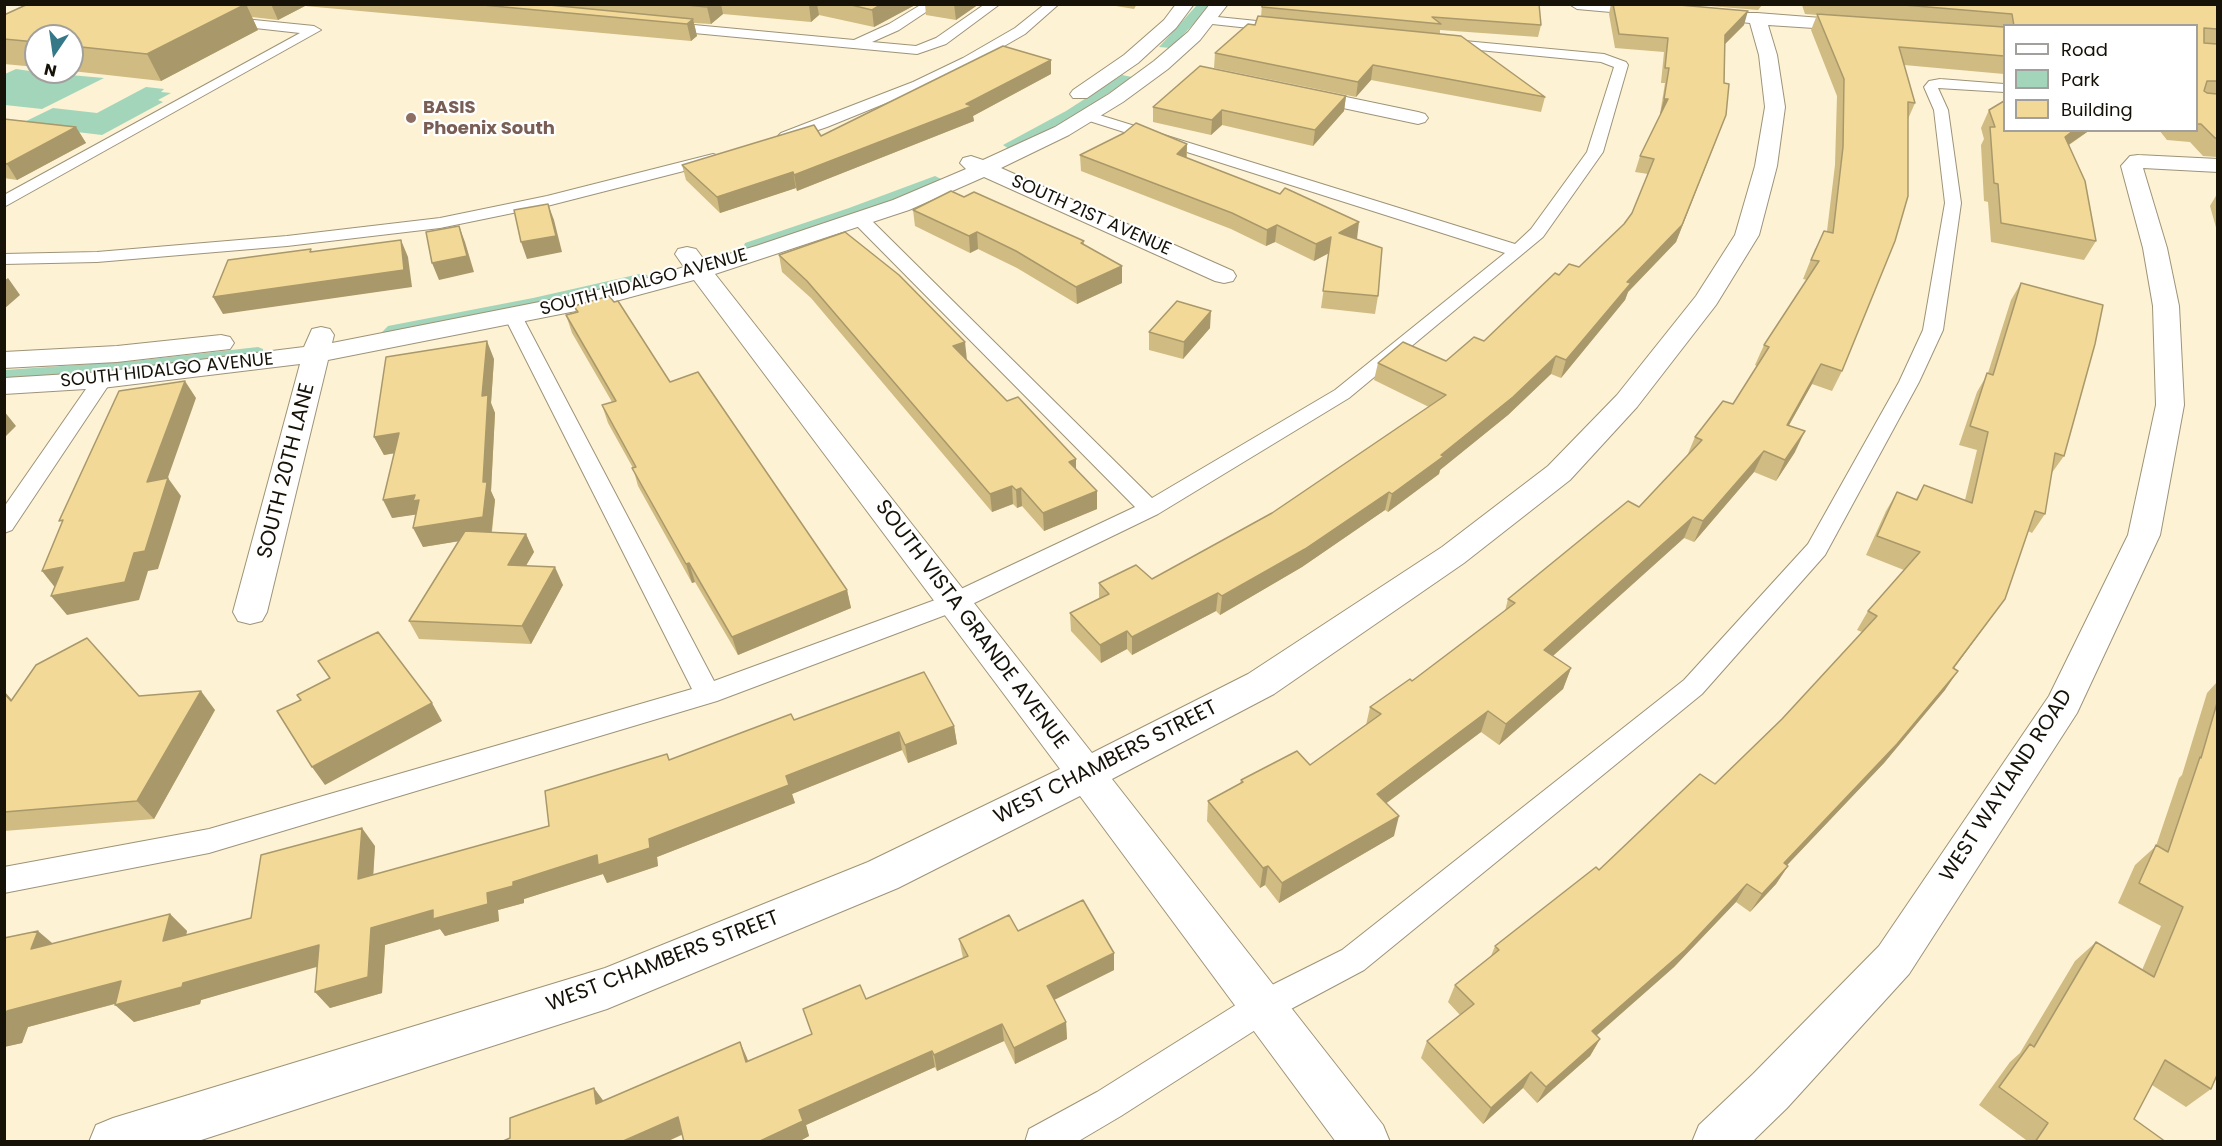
<!DOCTYPE html>
<html>
<head>
<meta charset="utf-8">
<style>
  body { margin:0 }
  #map { position:relative; width:2222px; height:1146px; overflow:hidden; background:#fdf2d4; font-family:Poppins,sans-serif }
  canvas { display:block }
  .frame { position:absolute; inset:0; border:6px solid #161208; pointer-events:none }
  .legend { position:absolute; left:2003px; top:24px; width:195px; height:108px; box-sizing:border-box; background:#fff; border:2px solid #a2a09c; margin:0; padding:8px 10px; list-style:none; font-size:18px; color:#161208 }
  .legend li { display:flex; align-items:center; gap:12px; height:30px }
  .legend b { width:30px; border:2px solid #a2a09c }
  .north { position:absolute; left:24px; top:24px; width:60px; height:60px; box-sizing:border-box; background:#fff; border:2px solid #a2a09c; border-radius:50%; rotate:193deg; font-size:16px; font-weight:700; line-height:24px; text-align:center; color:#161208 }
  .north::after { content:''; display:block; margin:auto; width:21px; height:27px; background:#357988; clip-path:polygon(50% 0,100% 100%,50% 72%,0 100%) }
</style>
</head>
<body>
<div id="map">
<canvas width="2222" height="1146"></canvas>
<div class="frame"></div>
<ul class="legend">
<li><b style="height:8px;background:#fff"></b>Road</li>
<li><b style="height:16px;background:#a2d5ba"></b>Park</li>
<li><b style="height:16px;background:#f2d997"></b>Building</li>
</ul>
<div class="north">N</div>
</div>
<script>
const g = document.querySelector('canvas').getContext('2d');
g.lineJoin = 'round';
function fill(path, color) {
  g.fillStyle = color;
  g.fill(path, 'evenodd');
}
function toPath(rows) {
  const path = new Path2D();
  for (const r of rows) {
    path.moveTo(r[0], r[1]);
    for (let i = 2; i < r.length; i += 2) path.lineTo(r[i], r[i + 1]);
  }
  return path;
}
function strokePath(path, color, width, dash) {
  g.strokeStyle = color;
  g.lineWidth = width;
  g.lineCap = dash ? 'butt' : 'round';
  g.setLineDash(dash || []);
  g.stroke(path);
}
function drawText(font, color, halo, rows, align = 'center') {
  g.font = font + ' Poppins,sans-serif';
  g.lineWidth = 4.5;
  g.setLineDash([]);
  g.textBaseline = 'middle';
  g.strokeStyle = halo;
  g.fillStyle = color;
  for (const [text, x, y, turn = 0] of rows) {
    g.save();
    g.translate(x, y);
    g.rotate((+turn || 0) * Math.PI / 180);
    g.textAlign = isNaN(turn) ? turn : align;
    if (halo) g.strokeText(text, 0, 0);
    g.fillText(text, 0, 0);
    g.restore();
  }
}
const green = toPath([
  [1197,5,1211,5,1171,48,1159,47],
  [16,69,36,72,104,78,42,109,5,105,5,74],
  [1122,75,1132,77,1077,115,1009,149,1003,145,1066,111],
  [146,87,164,89,161,92,171,93,158,100,163,102,102,135,18,125,53,108,97,113],
  [935,176,943,180,890,202,752,250,743,248,745,243,849,208],
  [644,273,648,276,644,280,506,314,381,333,388,326,533,298],
  [258,347,263,349,263,351,255,356,53,378,5,380,5,370,134,361]
]);
const lane = toPath([
  [922,4,938,4,899,30,872,42,916,46,936,38,985,4,1000,4,946,44,917,54,662,30,655,26,662,22,854,40,889,24,922,4],
  [1045,4,1059,4,1025,34,973,64,923,88,827,127,786,141,778,136,781,133,913,82,963,58,1015,28,1045,4],
  [1208,16,1286,24,1293,28,1286,32,1203,23,1202,20,1208,16],
  [224,17,314,26,321,30,4,207,4,195,300,33,219,24,218,21,219,18,224,17],
  [1443,39,1604,54,1626,62,1628,65,1603,152,1543,237,1349,398,1158,514,964,608,717,701,209,853,4,893,4,867,209,829,692,689,504,316,506,312,520,312,522,316,714,681,946,596,1135,507,855,224,853,220,855,216,867,216,1152,498,1335,390,1505,253,1083,119,1081,116,1083,113,1093,113,1515,244,1531,229,1587,152,1614,67,1601,62,1438,46,1436,43,1443,39],
  [1940,79,2004,84,2004,92,1938,88,1948,110,1961,203,1943,330,1919,382,1825,555,1702,694,1364,970,1274,1018,1121,1116,1077,1142,1025,1142,1029,1129,1097,1092,1250,996,1342,950,1684,680,1808,544,1899,382,1923,330,1945,203,1934,110,1924,87,1929,81,1940,79],
  [713,154,719,156,721,159,719,162,547,206,440,228,287,246,97,262,4,264,4,254,97,252,287,236,440,218,547,196,713,154],
  [102,374,109,376,112,380,12,530,4,533,4,507,95,376,102,374]
]);
const street = toPath([
  [1176,4,1194,4,1176,28,1138,63,1087,98,1073,98,1070,94,1073,90,1124,55,1164,20,1176,4],
  [1210,4,1228,4,1200,40,1168,69,1123,102,1069,135,1001,168,1233,271,1236,276,1233,281,1224,283,1215,281,984,177,909,210,715,274,1092,753,1248,674,1442,547,1548,466,1617,395,1696,296,1735,235,1755,166,1765,107,1759,55,1750,23,1732,21,1729,17,1732,13,1757,13,1860,21,1866,22,1869,26,1866,30,1860,31,1768,25,1777,55,1785,107,1777,166,1759,235,1716,305,1637,407,1570,480,1464,563,1274,694,1112,779,1383,1125,1390,1142,1336,1142,1080,796,898,888,607,1009,195,1142,89,1142,96,1125,113,1118,605,968,868,862,1060,769,694,280,586,309,328,360,267,612,262,621,250,624,238,621,233,612,300,364,102,388,4,394,4,378,102,372,304,347,312,329,321,327,330,329,334,335,332,343,585,293,648,278,684,267,675,254,678,249,687,247,696,249,705,261,756,246,893,200,966,169,960,163,963,158,971,156,983,160,1055,127,1109,94,1154,61,1188,32,1210,4],
  [1569,4,1642,4,1662,7,1665,11,1662,15,1656,16,1577,9,1569,4],
  [1303,88,1418,112,1425,114,1428,118,1425,122,1418,124,1296,98,1293,94,1296,90,1303,88],
  [2138,155,2218,159,2218,172,2143,168,2167,248,2179,306,2184,405,2160,535,2077,713,1909,974,1787,1108,1752,1142,1692,1142,1699,1125,1753,1074,1879,946,2049,696,2128,535,2156,405,2153,306,2143,248,2121,166,2130,156,2138,155],
  [221,335,230,337,234,343,230,349,117,362,4,368,4,352,117,346,221,335]
]);
const wall = toPath([
  [28,4,917,4,874,27,819,15,811,22,723,14,711,24,694,23,697,36,691,41,305,6,278,20,252,17,258,30,161,81,72,71,72,36,36,36,36,67,4,64,4,15],
  [925,4,979,4,956,20,926,15],
  [1104,4,1137,4,1134,9],
  [1262,4,1541,25,1538,37,1440,30,1440,34,1545,97,1541,112,1371,80,1356,97,1214,68,1215,53,1255,25,1261,17],
  [1611,4,1668,4,1744,25,1725,44,1724,83,1726,115,1676,242,1628,292,1625,300,1561,378,1551,374,1508,415,1440,470,1439,474,1388,512,1385,510,1302,567,1220,615,1216,611,1132,655,1127,649,1101,663,1071,631,1070,613,1099,598,1099,583,1152,579,1272,513,1429,407,1374,380,1378,363,1446,361,1484,341,1559,275,1579,267,1624,224,1632,213,1648,174,1635,172,1640,156,1661,114,1660,114,1665,83,1661,83,1664,52,1615,48,1609,14],
  [1686,4,1763,4,1758,10],
  [1797,4,2217,4,2217,157,2203,156,2190,142,2167,140,2159,130,2196,130,2196,26,2004,26,2004,74,1904,65,1915,103,1908,119,1842,371,1832,391,1812,384,1789,425,1795,452,1776,481,1754,472,1694,542,1684,538,1553,656,1571,668,1563,689,1499,745,1481,732,1386,803,1394,836,1279,903,1265,885,1260,888,1207,821,1208,801,1240,784,1241,780,1310,765,1366,725,1370,707,1412,681,1505,611,1508,599,1639,507,1687,456,1695,437,1733,404,1757,366,1755,365,1764,345,1807,280,1803,279,1815,249,1827,231,1835,165,1837,96,1811,30,1817,15,1805,14,1802,5],
  [1051,74,973,116,974,121,797,191,796,188,720,213,686,180,682,165,821,136],
  [1346,96,1344,111,1313,146,1222,125,1211,135,1153,122,1153,107],
  [1989,110,2004,130,2090,130,2069,145,2096,241,2084,260,1991,242,1988,202,1984,201,1981,145,1984,139,1981,128],
  [4,119,76,127,86,143,17,180,4,178],
  [1187,144,1187,158,1356,239,1378,296,1375,314,1321,308,1329,253,1314,261,1275,242,1266,246,1231,229,1081,171,1080,155],
  [2217,194,2217,231,2210,206],
  [964,197,1084,241,1084,244,1122,283,1077,304,1017,268,978,249,970,253,915,226,913,210],
  [779,255,967,360,1007,401,1076,470,1097,509,1044,531,1022,506,1017,508,1013,504,992,512,811,298,782,272],
  [2021,283,2064,456,2051,474,2045,514,2032,533,2028,531,2005,599,1954,668,1945,690,1884,763,1787,865,1788,866,1776,884,1750,912,1736,902,1674,967,1596,1036,1600,1039,1590,1056,1537,1103,1523,1088,1483,1124,1421,1058,1427,1041,1460,1015,1448,1002,1455,985,1491,956,1495,946,1715,784,1782,719,1862,632,1857,630,1868,611,1904,570,1866,555,1886,511,1897,492,1916,499,1924,485,1965,500,1977,450,1959,445,1977,392,1988,373,2011,300],
  [574,306,670,382,847,590,851,608,738,655,695,582,692,583,638,486,633,468,608,423,602,405,612,402,572,333,566,315,576,312],
  [1210,328,1183,359,1149,350,1149,332],
  [494,359,491,403,495,413,491,491,495,500,492,532,526,534,534,552,526,565,563,585,531,644,419,639,409,621,459,541,423,547,416,514,392,518,394,453,384,455,374,437],
  [2217,680,2217,1075,2211,1089,2186,1107,2152,1085,2134,1119,2166,1142,2025,1142,2026,1140,1979,1105,2010,1062,2020,1053,2075,961,2096,942,2142,970,2161,926,2118,903,2135,865,2156,846,2179,778,2182,775,2207,693,2217,682],
  [4,691,12,700,139,696,215,710,154,819,4,831],
  [794,720,954,726,957,744,908,763,902,750,792,794,795,803,657,857,658,866,607,883,603,874,524,899,524,903,498,910,499,921,445,936,440,929,385,945,382,993,330,1008,315,992,317,966,201,1000,200,1004,134,1022,115,1004,28,1027,22,1043,4,1047,4,938,53,944,170,914,187,931,186,935,251,918,375,846,373,875,549,826,670,760],
  [1018,931,1114,953,1114,970,1054,1000,1066,1022,1067,1039,1015,1064,1004,1041,937,1071,935,1067,806,1125,809,1136,798,1142,684,1142,682,1135,666,1142,501,1142,603,1101,740,1042,748,1061,812,1034,866,999,963,958,959,939]
]);
const shadedWall = toPath([
  [246,4,258,30,161,81,147,54],
  [271,4,304,4,305,6,278,20],
  [710,4,721,4,723,14,711,24,707,7],
  [817,4,819,15,811,22,809,5],
  [882,4,917,4,874,27,872,10],
  [954,4,979,4,956,20],
  [1748,11,1744,25,1720,49,1725,35],
  [693,19,697,36,691,41,687,24],
  [1051,60,1051,74,973,116,974,121,797,191,794,175,966,104],
  [1373,65,1371,80,1356,97,1358,82],
  [1346,96,1344,111,1313,146,1315,130],
  [1664,99,1668,99,1663,114,1660,114],
  [1222,110,1222,125,1211,135,1212,120],
  [1726,115,1676,242,1628,292,1625,300,1561,378,1566,360,1627,282],
  [76,127,86,143,17,180,7,164],
  [2074,130,2090,130,2055,154,2065,137],
  [1187,144,1186,160,1177,154],
  [793,172,796,188,720,213,717,197],
  [548,204,554,220,562,252,527,259,521,242],
  [1359,222,1357,239,1339,233],
  [1277,225,1275,242,1266,246,1267,230],
  [459,226,465,242,474,272,439,280,432,263],
  [977,232,978,249,970,253,969,236],
  [1331,237,1329,253,1314,261,1316,244],
  [401,240,408,257,412,287,223,314,213,297],
  [1122,266,1122,283,1077,304,1076,287],
  [8,278,20,295,4,309,4,281],
  [1211,311,1210,328,1183,359,1184,342],
  [487,341,494,359,491,403,495,413,491,491,495,500,491,536,423,547,413,528,483,482,482,396],
  [965,342,967,360,955,364,953,346],
  [1556,356,1551,374,1508,415,1440,470,1439,474,1388,512,1392,494,1441,455],
  [1821,364,1812,384,1778,445,1787,425],
  [185,381,196,398,160,500,147,482],
  [4,411,16,426,4,438],
  [1805,431,1795,452,1776,481,1785,460],
  [399,433,408,451,384,455,374,437],
  [1764,451,1754,472,1694,542,1703,521],
  [1076,459,1076,477,1069,462],
  [168,478,181,496,158,569,148,571,139,600,67,615,51,596,134,553],
  [1012,486,1013,504,992,512,990,494],
  [1021,488,1022,506,1017,508,1016,490],
  [1097,491,1097,509,1044,531,1043,513],
  [1389,492,1385,510,1302,567,1220,615,1222,596],
  [415,495,419,500,420,514,392,518,383,500],
  [1693,517,1684,538,1536,671,1544,650],
  [526,534,534,552,516,583,508,565],
  [689,563,695,582,692,583,686,564],
  [63,567,57,590,42,571],
  [555,567,563,585,531,644,522,626],
  [847,590,851,608,738,655,732,637],
  [1218,593,1216,611,1132,655,1132,637],
  [2005,599,1991,618,1940,687,1953,668],
  [1127,631,1127,649,1101,663,1100,645],
  [1571,668,1563,689,1499,745,1506,724],
  [1958,671,1945,690,1884,763,1772,881,1784,863],
  [4,691,28,719,4,693],
  [201,691,215,710,154,819,137,801],
  [432,703,442,721,325,785,312,767],
  [1488,711,1481,732,1372,814,1377,794],
  [954,726,957,744,908,763,905,745],
  [899,732,902,750,792,794,795,803,657,857,658,866,607,883,603,874,524,899,524,903,498,910,499,921,445,936,440,929,385,945,382,993,330,1008,315,992,371,928,487,893,513,882,649,839,786,776],
  [1399,816,1394,836,1279,903,1282,883],
  [362,828,375,846,372,896,358,879],
  [1268,866,1265,885,1260,888,1263,868],
  [1788,866,1776,884,1750,912,1762,894],
  [1747,884,1736,902,1674,967,1582,1048,1592,1031],
  [170,914,187,931,181,958,163,941],
  [38,931,58,948,31,949],
  [319,945,334,962,201,1000,200,1004,134,1022,115,1005,183,983],
  [1114,953,1114,970,1048,1003,1047,986],
  [121,981,140,997,28,1027,22,1043,4,1047,4,1017,7,1011],
  [1066,1022,1067,1039,1015,1064,1014,1048],
  [1002,1024,1004,1041,937,1071,934,1055],
  [1600,1039,1590,1056,1537,1103,1546,1087],
  [740,1042,747,1058,753,1078,746,1062],
  [932,1051,935,1067,806,1125,809,1136,798,1142,758,1142,799,1110],
  [1531,1072,1523,1088,1483,1124,1491,1108],
  [594,1088,605,1103,596,1104],
  [678,1117,687,1132,666,1142,621,1142]
]);
const building = toPath([
  [28,4,246,4,147,54,72,46,72,36,36,36,36,42,4,39,4,15,28,4],
  [472,4,539,4,693,19,687,24,472,4],
  [676,4,710,4,707,7,676,4],
  [847,4,882,4,872,10,847,4],
  [1262,4,1539,4,1541,25,1432,17,1441,24,1262,7,1262,4],
  [1613,4,1668,4,1748,11,1725,35,1724,83,1729,84,1726,115,1682,225,1627,282,1631,283,1566,360,1556,356,1513,397,1441,455,1444,456,1392,494,1389,492,1305,549,1222,596,1218,593,1132,637,1127,631,1100,645,1070,613,1109,594,1099,583,1136,565,1152,579,1272,513,1446,395,1378,363,1403,342,1446,361,1474,337,1484,341,1555,273,1559,275,1569,264,1579,267,1624,224,1632,213,1654,159,1640,156,1668,99,1664,99,1669,68,1665,68,1668,38,1619,34,1613,4],
  [1892,4,2217,4,2217,29,2204,28,2204,43,2217,44,2217,81,2207,81,2204,91,2207,93,2217,94,2217,138,2215,138,2201,124,2196,124,2196,26,2014,26,2012,14,1892,4],
  [1817,14,2004,27,2004,56,1899,47,1915,103,1908,102,1908,196,1895,241,1842,371,1821,364,1787,425,1805,431,1785,460,1764,451,1703,521,1693,517,1544,650,1571,668,1506,724,1488,711,1377,794,1399,816,1282,883,1268,866,1263,868,1208,801,1243,782,1241,780,1297,751,1310,765,1381,714,1370,707,1410,679,1412,681,1515,603,1508,599,1628,501,1639,507,1702,440,1695,437,1723,401,1733,404,1769,347,1764,345,1819,261,1811,260,1824,231,1833,233,1843,147,1844,79,1817,14],
  [1258,16,1461,36,1545,97,1373,65,1358,82,1215,53,1248,24,1255,25,1258,16],
  [1003,46,1051,60,966,104,972,106,794,175,793,172,717,197,682,165,814,125,821,136,1003,46],
  [1200,66,1346,96,1315,130,1222,110,1212,120,1153,107,1200,66],
  [2004,101,2004,130,2074,130,2065,137,2085,181,2096,241,2001,223,1998,184,1994,183,1990,127,1995,127,1989,110,2004,101],
  [4,119,76,127,7,164,4,163,4,119],
  [1136,123,1187,144,1177,154,1280,194,1285,188,1359,222,1339,233,1382,248,1378,296,1323,291,1331,237,1316,244,1277,225,1267,230,1232,213,1080,155,1124,133,1136,123],
  [951,191,964,197,974,192,1084,241,1081,243,1122,266,1076,287,1016,251,977,232,969,236,913,210,951,191],
  [548,204,556,236,521,242,514,210,548,204],
  [459,226,467,256,432,263,426,232,459,226],
  [845,232,899,275,965,342,953,346,1007,401,1018,397,1076,459,1069,462,1097,491,1043,513,1021,488,1016,490,1012,486,990,494,807,281,779,255,845,232],
  [401,240,404,270,213,297,228,260,311,249,310,252,401,240],
  [2021,283,2103,305,2095,344,2064,456,2055,453,2045,514,2035,511,2005,599,1953,668,1958,671,1897,744,1784,863,1788,866,1762,894,1747,884,1685,950,1592,1031,1600,1039,1546,1087,1531,1072,1491,1108,1427,1041,1474,1004,1455,985,1499,950,1495,946,1596,867,1599,870,1700,774,1715,784,1782,719,1877,616,1868,611,1920,552,1877,536,1897,492,1917,500,1924,485,1972,503,1988,432,1970,426,1987,373,1993,375,2021,283],
  [609,296,614,302,618,301,670,382,698,372,847,590,732,637,689,563,686,564,632,468,636,467,602,405,616,401,566,315,578,312,574,306,609,296],
  [1177,301,1211,311,1184,342,1149,332,1177,301],
  [487,341,482,396,488,395,483,482,487,482,483,517,413,528,419,500,413,501,415,495,383,500,399,433,374,437,386,357,487,341],
  [185,381,147,482,168,478,145,551,134,553,125,582,51,596,63,567,42,571,63,520,59,521,119,391,185,381],
  [465,531,526,534,508,565,555,567,522,626,409,621,465,531],
  [378,632,432,703,312,767,277,711,301,700,297,695,330,678,318,661,378,632],
  [87,638,139,696,201,691,137,801,4,812,4,693,11,701,36,665,87,638],
  [924,672,954,726,905,745,899,732,786,776,789,785,649,839,650,848,598,865,597,855,513,882,513,886,487,893,488,904,433,919,433,910,371,928,368,977,315,992,319,945,183,983,182,987,115,1005,121,981,7,1011,4,1017,4,938,38,931,31,949,170,914,163,941,251,918,261,855,362,828,358,879,549,826,545,791,667,754,669,760,791,714,794,720,924,672],
  [2217,703,2217,1075,2211,1089,2165,1060,2134,1119,2166,1142,2035,1142,2048,1123,1999,1087,2030,1044,2034,1047,2096,942,2154,977,2183,907,2139,883,2156,845,2168,852,2200,757,2201,758,2217,703],
  [1083,900,1114,953,1047,986,1066,1022,1014,1048,1002,1024,934,1055,932,1051,799,1110,803,1121,758,1142,684,1142,678,1117,621,1142,501,1142,510,1138,510,1118,594,1088,596,1104,740,1042,746,1062,812,1034,803,1009,860,985,866,999,968,956,959,939,1009,915,1018,931,1083,900]
]);
const markers = [
  [411,118,6,"#8d6e63"]
];
const farEducationnames = [
  ["BASIS",423,108],
  ["Phoenix South",423,129]
];
const farStreetnames = [
  ["SOUTH 21ST AVENUE",1091,216,24],
  ["SOUTH HIDALGO AVENUE",644,283,-15],
  ["SOUTH HIDALGO AVENUE",167,371,-6]
];
const streetNames = [
  ["SOUTH 20TH LANE",287,471,-76],
  ["SOUTH VISTA GRANDE AVENUE",971,625,53],
  ["WEST CHAMBERS STREET",1106,763,-27],
  ["WEST WAYLAND ROAD",2007,786,-57],
  ["WEST CHAMBERS STREET",663,962,-21]
];
fill(green, '#a2d5ba');
strokePath(lane, '#9e9378', 2);
strokePath(street, '#9e9378', 2);
fill(lane, '#fff');
fill(street, '#fff');
fill(wall, '#d0bb82');
fill(shadedWall, '#a9986a');
fill(building, '#f2d997');
strokePath(building, '#a9986a', 1.5);
for (const [x, y, r, color] of markers) {
  const dot = new Path2D();
  dot.arc(x, y, r, 0, 2 * Math.PI);
  g.fillStyle = color;
  g.fill(dot);
  strokePath(dot, '#fff', 2);
}
drawText('bold 18px', '#785e54', '#fff', farEducationnames, 'left');
drawText('18px', '#161208', '#fff', farStreetnames);
drawText('21px', '#161208', '#fff', streetNames);
</script>
</body>
</html>
